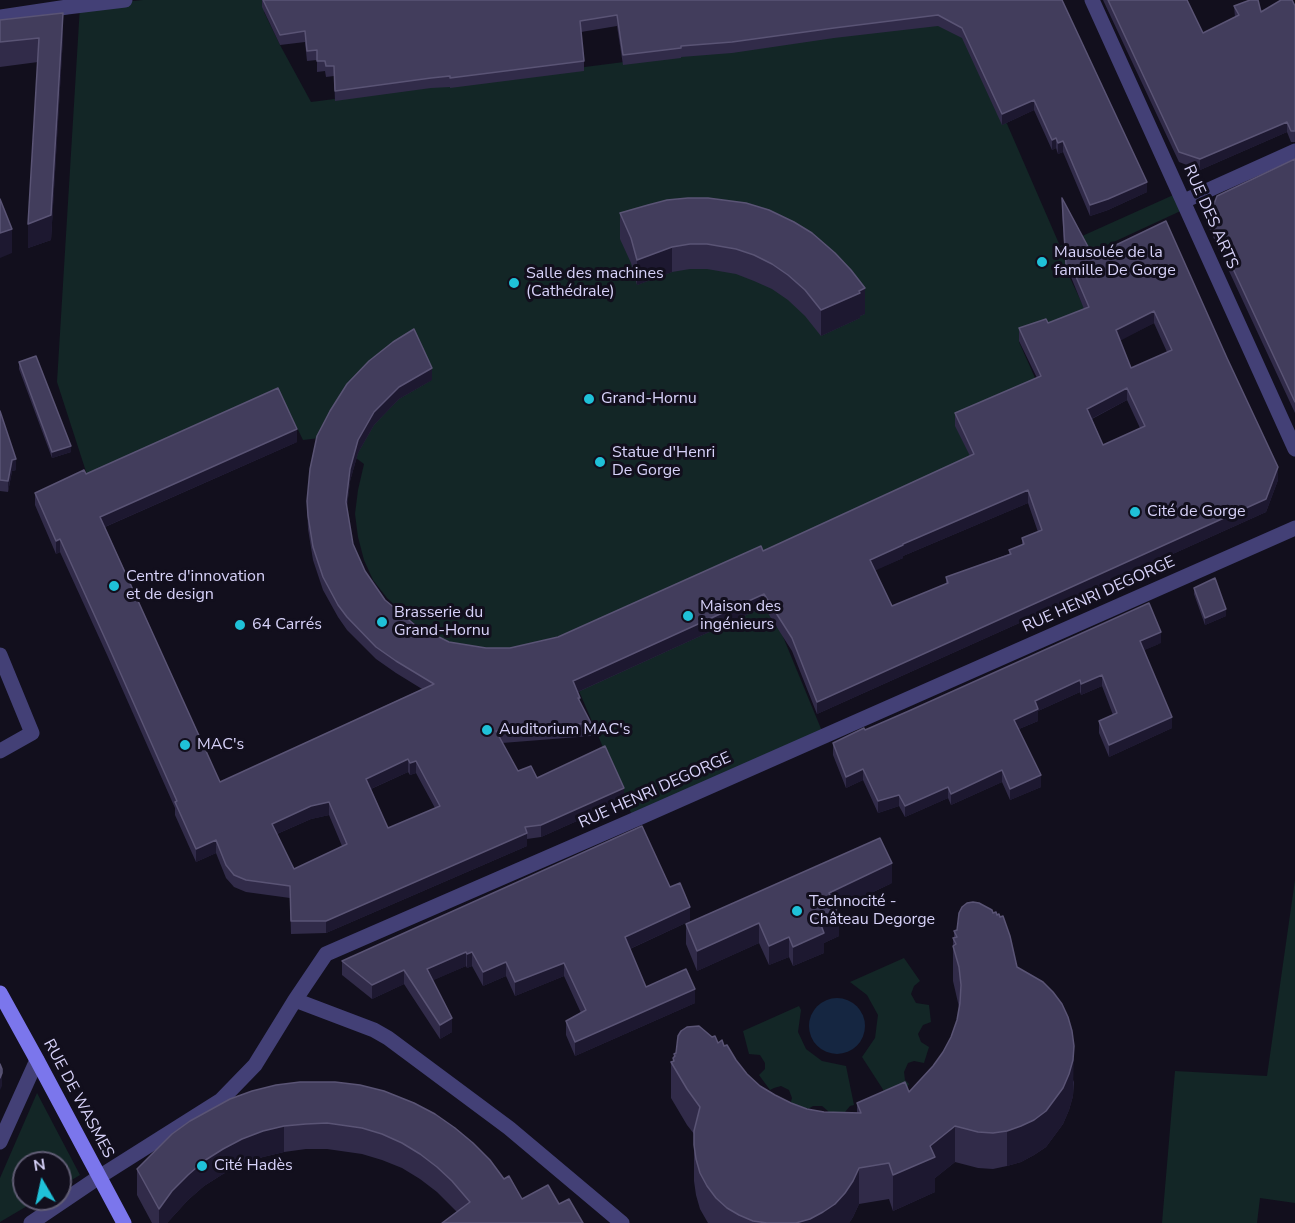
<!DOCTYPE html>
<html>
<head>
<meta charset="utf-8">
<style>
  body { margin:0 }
  #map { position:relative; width:1295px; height:1223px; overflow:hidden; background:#120f1d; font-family:"Nunito Sans",sans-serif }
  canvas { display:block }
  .north { position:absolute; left:12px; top:1151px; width:60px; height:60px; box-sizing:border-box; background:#120f1d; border:2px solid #615d75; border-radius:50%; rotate:351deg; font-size:16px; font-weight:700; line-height:24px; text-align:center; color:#d7d2f9 }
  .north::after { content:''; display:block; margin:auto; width:21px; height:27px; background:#1fc1d8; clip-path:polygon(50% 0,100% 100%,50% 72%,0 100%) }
</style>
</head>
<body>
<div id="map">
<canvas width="1295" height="1223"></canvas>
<div class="north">N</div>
</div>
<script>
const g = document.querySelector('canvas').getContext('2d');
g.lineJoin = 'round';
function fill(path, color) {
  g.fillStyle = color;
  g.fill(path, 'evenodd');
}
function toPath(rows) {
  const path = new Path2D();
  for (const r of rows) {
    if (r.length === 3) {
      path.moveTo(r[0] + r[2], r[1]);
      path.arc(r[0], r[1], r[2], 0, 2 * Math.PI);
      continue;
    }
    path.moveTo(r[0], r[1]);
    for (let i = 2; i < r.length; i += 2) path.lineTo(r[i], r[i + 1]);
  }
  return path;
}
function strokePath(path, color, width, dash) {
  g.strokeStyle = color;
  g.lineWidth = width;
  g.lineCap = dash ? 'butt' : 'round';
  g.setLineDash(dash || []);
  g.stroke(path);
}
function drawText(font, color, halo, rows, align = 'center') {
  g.font = font + ' "Nunito Sans",sans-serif';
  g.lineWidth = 6;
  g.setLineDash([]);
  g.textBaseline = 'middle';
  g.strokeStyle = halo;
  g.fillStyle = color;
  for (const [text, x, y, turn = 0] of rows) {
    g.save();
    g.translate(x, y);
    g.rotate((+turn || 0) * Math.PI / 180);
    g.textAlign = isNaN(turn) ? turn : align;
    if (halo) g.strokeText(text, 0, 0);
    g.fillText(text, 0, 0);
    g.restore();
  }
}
const green = toPath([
  [143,0,264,0,264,12,280,45,311,102,929,23,968,34,1060,246,1180,192,1187,208,1064,265,1087,314,1019,342,1040,389,976,460,772,610,824,736,634,820,579,691,558,650,527,656,454,647,417,626,387,598,373,580,364,560,358,537,355,514,358,490,364,464,328,437,303,440,282,397,91,487,57,382,80,6],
  [1295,880,1295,1203,1260,1198,1257,1223,1162,1223,1175,1071,1267,1076],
  [904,958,920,981,914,986,911,994,916,1003,929,1005,931,1022,923,1025,918,1034,921,1042,929,1047,924,1063,914,1061,908,1063,904,1072,905,1080,909,1084,905,1091,890,1088,884,1091,862,1057,875,1038,878,1015,867,995,850,982],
  [799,1006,801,1010,798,1032,806,1049,822,1061,846,1066,854,1105,850,1106,841,1117,829,1117,828,1111,822,1106,813,1106,808,1109,790,1105,792,1098,789,1090,781,1086,774,1088,770,1090,759,1075,765,1069,765,1063,760,1055,749,1054,743,1031],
  [37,1093,80,1175,60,1187,60,1163,24,1163,24,1199,39,1199,0,1222,0,1178]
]);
const water = toPath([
  [837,1026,28]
]);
const street = toPath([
  [1092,0,1295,449],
  [0,17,67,7,125,0],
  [1184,201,1295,151],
  [0,655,32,733,0,751],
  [295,1000,374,1030,388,1038,509,1128,622,1223],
  [0,1142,37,1060],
  [31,1223,99,1177,221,1100,255,1065,295,1000,326,954,634,820,1295,528]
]);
const secondary = toPath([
  [0,993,37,1060,124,1223]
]);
const wall = toPath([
  [262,0,1062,0,1147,192,1108,210,1090,216,1063,152,1058,154,1056,148,1052,150,1034,110,1002,125,962,38,938,26,834,38,732,53,681,57,681,58,623,65,617,26,581,32,584,61,584,71,450,88,450,87,431,88,335,101,334,76,326,77,325,71,317,72,317,60,307,61,305,42,280,45,262,7],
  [1103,0,1187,0,1203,33,1235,17,1234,6,1261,12,1295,6,1295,142,1291,142,1287,132,1200,170,1179,162],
  [0,20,63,37,51,240,28,248,38,62,0,67],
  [1295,159,1295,413,1209,228,1209,217],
  [1062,198,1093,256,1166,221,1278,480,1266,512,817,714,792,651,764,607,578,692,580,702,591,723,591,736,502,743,518,771,537,778,624,800,541,837,527,839,527,846,326,933,291,934,290,898,246,892,234,887,226,878,216,853,196,862,175,815,175,808,108,657,60,552,56,554,35,505,35,493,86,474,297,442,105,527,220,782,422,689,396,673,376,659,347,630,338,617,323,590,313,560,308,529,307,501,317,436,432,380,399,399,374,425,358,453,350,481,347,507,353,544,365,571,385,600,415,625,449,642,486,648,510,648,558,637,763,551,970,456,955,426,955,413,1037,378,1019,341,1019,328,1048,323,1084,309,1071,277,1066,277,1062,211],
  [1154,323,1167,352,1131,368,1120,340],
  [1127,400,1140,428,1103,445,1092,419],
  [1028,503,1038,532,1022,538,1022,545,1009,550,1009,554,946,577,946,584,892,606,875,570,903,558,903,556],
  [408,772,410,775,416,773,435,808,388,828,371,789],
  [329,815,342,846,294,869,277,834,311,819],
  [667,200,865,314,860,316,860,318,821,336,805,316,788,300,772,289,754,281,736,274,707,269,690,269,672,272,637,285,631,263,620,239,620,213],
  [19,362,71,452,52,458,19,369],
  [0,411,16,470,12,471,8,492,0,491],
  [1194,588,1226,616,1205,625,1194,594],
  [1161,643,1144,650,1172,728,1109,757,1099,733,1099,721,1113,715,1102,686,1081,695,1080,692,1038,711,1038,721,1019,729,1041,787,1010,800,1002,782,951,805,948,798,905,817,899,806,878,813,863,780,846,788,833,755,833,743,865,730],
  [892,883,836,910,839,936,824,943,824,953,793,966,789,957,769,965,759,943,697,971,686,944,686,924],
  [670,887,690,921,630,949,646,987,695,1003,575,1056,566,1035,566,1021,581,1013,564,976,515,996,506,976,483,986,472,966,467,968,466,966,433,980,452,1032,440,1039,404,984,372,999,342,975,342,961],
  [954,931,1017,967,1074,1082,1073,1096,1069,1110,1063,1124,1046,1147,1034,1155,1021,1162,1007,1166,993,1169,978,1168,955,1162,935,1178,935,1192,893,1211,889,1199,859,1204,853,1217,849,1223,708,1223,700,1209,696,1195,694,1181,694,1134,687,1125,671,1098,671,1062,673,1061,674,1054,718,1043,724,1046,747,1074,760,1086,775,1095,791,1103,807,1109,824,1112,857,1113,857,1103,909,1092,933,1066,943,1052,951,1037,957,1020,959,1007,953,981,953,938,954,938],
  [276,1085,504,1179,522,1199,559,1204,583,1223,457,1212,437,1192,420,1179,402,1168,382,1160,362,1154,327,1149,306,1149,284,1152,263,1157,242,1164,223,1174,204,1186,188,1200,167,1223,152,1223,137,1195,137,1169]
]);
const shadedWall = toPath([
  [63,13,63,37,51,240,28,248,28,224],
  [1034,100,1034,110,1002,125,1002,114],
  [1287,122,1287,132,1200,170,1200,159],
  [1056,138,1056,148,1052,150,1052,140],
  [1063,141,1063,152,1058,154,1058,143],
  [1147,182,1147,192,1108,210,1090,216,1090,205],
  [12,229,12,253,0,258,0,233],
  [672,247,672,272,637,285,637,260],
  [865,288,865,314,860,316,860,318,821,336,821,310],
  [1154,311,1154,323,1116,343,1116,330],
  [432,368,432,380,399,399,374,425,358,453,350,481,346,515,346,502,350,469,358,440,374,412,399,387],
  [1127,388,1127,400,1087,421,1087,409],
  [297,429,297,442,100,529,100,517],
  [71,446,71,452,52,458,52,452],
  [16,459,16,470,12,471,8,492,8,481,12,460],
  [1278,467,1278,480,1266,512,817,714,817,702],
  [1028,490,1028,503,903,556,903,558,870,573,870,560,903,544],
  [60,539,60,552,56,554,56,541],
  [764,594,764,607,573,694,573,681],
  [1226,609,1226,616,1205,625,1205,618],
  [1161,632,1161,643,1140,652,1140,641],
  [1102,675,1102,686,1081,695,1081,684],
  [1080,680,1080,692,1038,711,1038,721,1014,731,1014,720,1035,701],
  [1172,717,1172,728,1109,757,1109,745],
  [408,759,408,772,366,791,366,779],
  [416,761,416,773,410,775,410,763],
  [863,769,863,780,846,788,846,777],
  [1002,770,1002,782,951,805,951,794],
  [1041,775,1041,787,1010,800,1010,789],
  [948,787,948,798,905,817,905,806],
  [624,788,624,800,541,837,541,825],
  [899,795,899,806,878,813,878,801],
  [329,802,329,815,311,819,272,836,272,824,311,806],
  [527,833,527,846,326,933,326,921],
  [216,840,216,853,196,862,196,849],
  [892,863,892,883,829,913,829,893],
  [690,907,690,921,625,951,625,937],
  [839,917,839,936,824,943,824,953,793,966,793,947,821,925],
  [759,923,759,943,697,971,697,951],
  [789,937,789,957,769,965,769,946],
  [466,952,466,966,427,983,427,969],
  [472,952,472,966,467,968,467,954],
  [506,962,506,976,483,986,483,972],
  [564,963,564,976,515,996,515,982],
  [404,970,404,984,372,999,372,985],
  [695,989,695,1003,575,1056,575,1042],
  [452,1018,452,1032,440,1039,440,1025],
  [1074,1046,1073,1096,1069,1110,1063,1124,1046,1147,1034,1155,1021,1162,1007,1166,1007,1131],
  [2,1073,2,1086,0,1090,0,1078],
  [284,1126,284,1152,263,1157,242,1164,223,1174,204,1186,188,1200,167,1223,159,1223,159,1209,172,1191,188,1175,204,1161,223,1149,242,1139,263,1131],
  [955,1126,955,1162,935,1178,935,1192,893,1211,893,1175],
  [859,1168,859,1204,853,1217,849,1223,796,1223]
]);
const building = toPath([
  [263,0,1062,0,1147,182,1108,199,1090,205,1063,141,1058,143,1056,138,1052,140,1034,100,1002,114,962,28,938,15,834,28,732,42,681,46,681,48,623,55,617,15,580,21,584,61,450,78,450,76,431,78,335,91,334,66,326,66,325,61,317,61,317,50,307,51,305,31,280,35,263,0],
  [1108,0,1187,0,1203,33,1239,15,1234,6,1250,0,1258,0,1261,12,1281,0,1292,0,1295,6,1295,131,1291,131,1287,122,1200,159,1179,152,1108,0],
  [63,13,51,215,28,224,39,38,0,42,0,20,63,13],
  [1295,159,1295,402,1209,217,1217,196,1295,159],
  [688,198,708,198,746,203,769,210,794,222,812,233,835,253,851,270,865,288,859,291,860,293,821,310,805,290,788,275,772,264,754,255,736,249,707,244,690,244,672,247,637,260,631,238,620,213,648,205,667,200,688,198],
  [1062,198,1093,256,1166,221,1227,358,1278,467,1266,499,817,702,792,638,764,594,573,681,580,698,578,698,591,723,496,731,518,771,531,766,537,778,605,746,624,788,541,825,525,827,527,833,326,921,291,921,290,886,246,880,234,875,226,865,216,840,196,849,175,802,177,801,108,645,60,539,56,541,35,493,84,470,86,474,278,388,297,429,100,517,220,782,434,684,396,661,376,647,347,617,338,605,323,577,313,547,308,516,307,501,310,469,317,436,330,411,347,384,369,361,393,342,414,329,432,368,399,387,374,412,358,440,350,469,346,502,353,544,365,571,385,600,415,625,449,642,486,648,510,648,558,637,761,546,763,551,974,454,955,413,1041,376,1019,328,1046,319,1048,323,1089,307,1071,265,1066,265,1062,198],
  [1154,311,1172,350,1131,368,1116,330,1154,311],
  [1127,388,1145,426,1103,445,1087,409,1127,388],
  [1028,490,1042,530,1022,538,1024,544,1009,550,1011,554,946,577,948,583,892,606,870,560,903,545,903,544,1028,490],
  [408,759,410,763,416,761,440,806,388,828,366,779,408,759],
  [329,802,347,844,294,869,272,824,311,806,329,802],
  [0,199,12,229,0,233,0,199],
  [36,356,71,446,52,452,19,362,36,356],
  [0,411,16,459,12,460,8,481,0,480,0,411],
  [1215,578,1226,609,1205,618,1194,588,1215,578],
  [1149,603,1161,632,1140,641,1172,717,1109,745,1099,721,1117,713,1102,675,1081,684,1080,680,1035,701,1038,709,1014,720,1041,775,1010,789,1002,770,951,794,948,787,905,806,899,795,878,801,863,769,846,777,833,743,864,728,865,730,911,710,1149,603],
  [642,826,670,887,680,883,690,907,625,937,646,987,686,969,695,989,575,1042,566,1021,586,1010,564,963,515,982,506,962,483,972,472,952,467,954,466,952,427,969,452,1018,440,1025,404,970,372,985,342,961,642,826],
  [880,838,892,863,829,893,839,917,821,925,824,933,793,947,789,937,769,946,759,923,697,951,686,924,880,838],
  [973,902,979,903,992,910,993,913,996,912,997,915,999,914,1000,917,1003,916,1010,936,1017,967,1043,982,1053,992,1062,1004,1068,1017,1072,1031,1074,1046,1073,1060,1069,1074,1063,1088,1046,1111,1034,1120,1021,1126,1007,1131,993,1133,978,1132,955,1126,930,1146,935,1157,893,1175,889,1163,859,1168,853,1181,845,1193,835,1204,823,1212,810,1219,796,1223,767,1223,753,1221,739,1215,727,1208,716,1198,707,1186,700,1173,696,1159,694,1145,694,1131,700,1107,687,1089,671,1062,674,1061,673,1058,675,1056,674,1054,676,1053,678,1036,681,1031,687,1027,699,1026,712,1037,715,1036,718,1043,722,1040,724,1046,727,1045,736,1060,747,1074,760,1086,775,1095,791,1103,807,1109,824,1112,861,1113,857,1103,905,1082,909,1092,933,1066,943,1052,951,1037,957,1020,960,1003,961,985,959,967,953,946,956,944,953,938,957,937,954,931,957,930,959,913,962,907,967,903,973,902],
  [0,1064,2,1069,2,1073,0,1078,0,1064],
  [300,1082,335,1082,360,1085,384,1091,414,1103,435,1114,455,1128,473,1143,490,1160,504,1179,509,1176,522,1199,548,1185,559,1204,569,1199,583,1223,442,1223,470,1202,452,1181,437,1167,420,1154,402,1143,382,1134,362,1128,327,1123,306,1124,284,1126,263,1131,242,1139,223,1149,204,1161,188,1175,172,1191,159,1209,137,1169,172,1134,190,1121,230,1099,252,1091,276,1085,300,1082]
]);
const markers = [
  [1042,262,6,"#1fc1d8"],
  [514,283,6,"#1fc1d8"],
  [589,399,6,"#1fc1d8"],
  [600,462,6,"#1fc1d8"],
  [1135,512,6,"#1fc1d8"],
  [114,586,6,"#1fc1d8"],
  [688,616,6,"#1fc1d8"],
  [382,622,6,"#1fc1d8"],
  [240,625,6,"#1fc1d8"],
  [487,730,6,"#1fc1d8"],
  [185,745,6,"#1fc1d8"],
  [797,911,6,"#1fc1d8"],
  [202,1166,6,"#1fc1d8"]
];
const streetNames = [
  ["RUE DES ARTS",1210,217,66],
  ["RUE HENRI DEGORGE",1099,595,-24],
  ["RUE HENRI DEGORGE",655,791,-24],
  ["RUE DE WASMES",78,1099,62]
];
const poiNames = [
  ["Mausolée de la",1054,253],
  ["famille De Gorge",1054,271],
  ["Salle des machines",526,274],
  ["(Cathédrale)",526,292],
  ["Grand-Hornu",601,399],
  ["Statue d'Henri",612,453],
  ["De Gorge",612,471],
  ["Cité de Gorge",1147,512],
  ["Centre d'innovation",126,577],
  ["et de design",126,595],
  ["Maison des",700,607],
  ["ingénieurs",700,625],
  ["Brasserie du",394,613],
  ["Grand-Hornu",394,631],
  ["64 Carrés",252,625],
  ["Auditorium MAC's",499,730],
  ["MAC's",197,745],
  ["Technocité -",809,902],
  ["Château Degorge",809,920],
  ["Cité Hadès",214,1166]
];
fill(green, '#132626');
fill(water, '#152641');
strokePath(street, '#434076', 15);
strokePath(secondary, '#7b76ec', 15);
fill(wall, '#312b49');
fill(shadedWall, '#1d1830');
fill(building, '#423d5c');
strokePath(building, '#5a5475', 1.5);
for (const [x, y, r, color] of markers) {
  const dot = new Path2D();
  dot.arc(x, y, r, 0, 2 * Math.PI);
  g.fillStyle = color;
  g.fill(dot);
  strokePath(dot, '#120f1d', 2);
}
drawText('16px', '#d7d2f9', '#120f1d', streetNames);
drawText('16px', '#d7d2f9', '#120f1d', poiNames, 'left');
</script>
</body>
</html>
